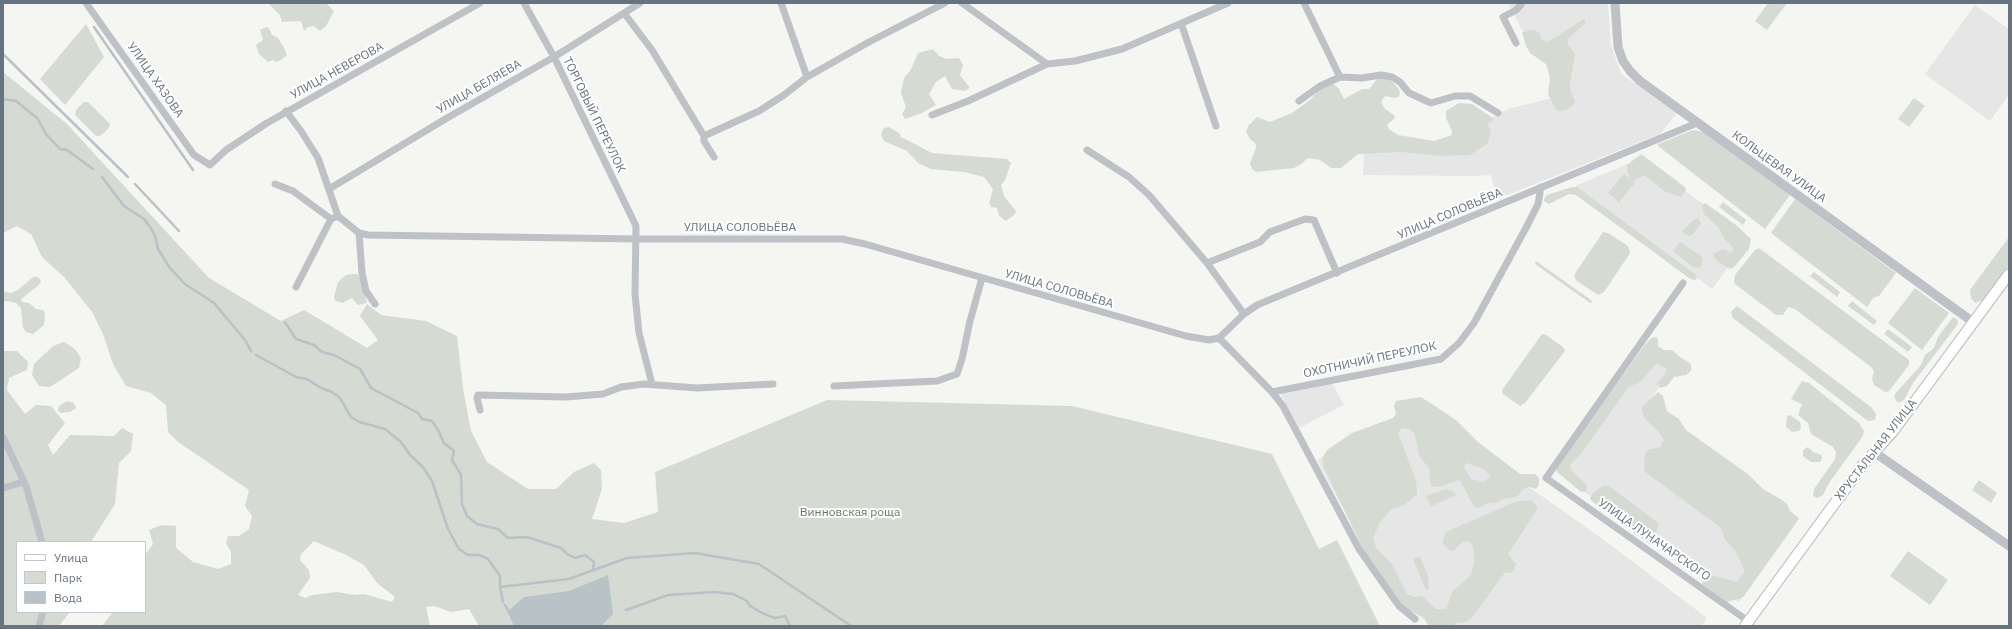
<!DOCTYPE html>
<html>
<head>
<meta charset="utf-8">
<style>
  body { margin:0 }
  #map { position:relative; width:2012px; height:629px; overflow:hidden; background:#f5f5f1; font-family:"IBM Plex Sans",sans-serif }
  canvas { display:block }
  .frame { position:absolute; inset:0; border:4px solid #667381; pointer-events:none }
  .legend { position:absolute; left:16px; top:541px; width:130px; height:72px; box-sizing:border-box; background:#fff; border:1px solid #c2c7cd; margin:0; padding:5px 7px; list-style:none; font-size:12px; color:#667381 }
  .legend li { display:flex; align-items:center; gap:8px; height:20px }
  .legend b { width:20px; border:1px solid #c2c7cd }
</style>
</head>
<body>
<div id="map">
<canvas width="2012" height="629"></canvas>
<div class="frame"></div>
<ul class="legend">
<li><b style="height:5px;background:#fff"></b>Улица</li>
<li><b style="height:11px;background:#d5dbd3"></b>Парк</li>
<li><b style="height:11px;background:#b8c2c7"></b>Вода</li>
</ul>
</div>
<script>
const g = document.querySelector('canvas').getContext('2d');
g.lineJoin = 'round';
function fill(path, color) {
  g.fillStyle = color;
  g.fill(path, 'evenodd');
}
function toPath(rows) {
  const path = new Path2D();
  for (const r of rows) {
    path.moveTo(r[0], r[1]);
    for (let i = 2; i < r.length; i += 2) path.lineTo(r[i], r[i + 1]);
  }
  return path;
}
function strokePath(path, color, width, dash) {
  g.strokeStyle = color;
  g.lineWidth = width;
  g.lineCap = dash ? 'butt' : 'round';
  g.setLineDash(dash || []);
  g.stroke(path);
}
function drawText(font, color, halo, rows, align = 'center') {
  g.font = font + ' "IBM Plex Sans",sans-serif';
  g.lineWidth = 4;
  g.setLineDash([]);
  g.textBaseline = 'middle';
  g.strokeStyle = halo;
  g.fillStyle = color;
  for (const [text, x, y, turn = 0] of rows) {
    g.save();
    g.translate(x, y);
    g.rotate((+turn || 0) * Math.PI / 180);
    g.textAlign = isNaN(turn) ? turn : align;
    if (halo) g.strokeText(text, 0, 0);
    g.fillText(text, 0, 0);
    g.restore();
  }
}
const built = toPath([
  [1508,3,1608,3,1611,45,1621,74,1677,113,1660,134,1497,199,1491,175,1471,176,1363,175,1364,150,1464,149,1482,123,1508,109,1568,94,1568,74,1522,30],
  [1975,5,2009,29,2009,94,1990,121,1925,74],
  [1642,158,1749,239,1712,289,1575,186],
  [1649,346,1675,365,1643,410,1798,521,1739,602,1558,473],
  [1332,383,1344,405,1299,428,1281,394],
  [1419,409,1608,543,1707,618,1701,626,1431,626,1404,603,1358,536,1317,460]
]);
const green = toPath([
  [268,3,326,3,334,11,326,26,320,31,314,26,308,27,304,31,301,21,282,22,280,15],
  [1768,3,1787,3,1767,30,1755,21],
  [1584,19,1586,22,1568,39,1568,45,1575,54,1570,84,1571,93,1575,101,1572,106,1566,110,1557,111,1548,94,1550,77,1546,64,1530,53,1526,46,1522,32,1533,30,1540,33,1541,40,1548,42],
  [86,24,104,57,65,105,40,79],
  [266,27,269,28,272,35,278,38,284,48,287,55,281,60,276,62,273,60,268,62,259,54,256,45,263,40,260,30],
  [933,49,939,56,947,59,959,58,963,65,960,75,970,88,965,91,952,89,945,76,936,82,929,94,936,105,922,113,905,119,902,114,906,107,901,93,904,78,910,71,918,53],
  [3,72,67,124,209,278,281,321,304,310,367,348,378,340,360,316,367,304,381,315,426,321,457,336,463,388,471,431,487,462,528,489,556,489,574,472,594,463,601,470,602,489,592,519,624,523,658,512,655,472,827,400,1072,406,1272,454,1319,549,1337,540,1380,626,479,626,469,609,451,612,434,606,426,607,430,626,102,626,113,612,145,612,145,555,153,544,149,530,161,525,176,526,176,548,193,562,218,569,231,564,231,552,226,543,228,536,239,536,249,529,252,516,245,506,249,490,178,442,168,432,166,405,151,393,126,386,113,364,103,334,92,312,65,278,42,257,31,234,17,226,3,233],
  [314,541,344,554,364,565,377,583,395,597,392,602,364,594,355,595,337,592,312,595,305,598,298,595,310,578,309,570,300,560,301,554],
  [1378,78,1390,79,1399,89,1400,94,1398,97,1394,98,1385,96,1381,102,1385,109,1395,116,1394,119,1387,125,1389,129,1398,135,1434,141,1452,135,1452,131,1446,118,1446,111,1459,103,1472,104,1493,118,1493,121,1487,123,1491,132,1487,144,1470,155,1441,156,1401,152,1358,154,1341,168,1331,168,1320,160,1308,158,1301,164,1294,168,1256,172,1252,169,1250,163,1256,148,1256,144,1250,139,1246,132,1248,126,1257,117,1270,122,1292,113,1310,100,1320,89,1330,84,1334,84,1339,89,1344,99,1362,89,1369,89],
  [1914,98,1925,106,1909,127,1898,119],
  [84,102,88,102,110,124,109,128,100,136,96,136,75,115,76,110],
  [889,127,899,133,901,137,932,153,1007,159,1011,163,1005,180,1001,185,1004,196,1016,211,1014,215,1006,221,999,216,997,208,991,207,989,203,993,189,984,177,964,172,931,169,918,163,907,151,884,141,881,134,884,128],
  [1693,130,1704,132,1790,195,1765,229,1658,146,1658,144],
  [1641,154,1685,187,1686,190,1681,197,1666,192,1644,175,1633,181,1635,183,1619,202,1608,193,1624,174,1631,179,1627,171,1627,165],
  [1572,187,1577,187,1696,275,1697,279,1694,280,1689,278,1576,195,1569,194,1549,204,1544,201,1544,199,1547,195],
  [1795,199,1896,273,1879,296,1873,298,1867,307,1771,233],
  [1723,202,1746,220,1743,225,1719,207],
  [1705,203,1736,225,1751,239,1749,249,1734,267,1730,269,1717,261,1713,254,1723,249,1731,253,1734,249,1724,238,1719,228,1704,214,1702,206],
  [1698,217,1701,224,1692,235,1688,236,1682,232,1690,223],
  [1603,232,1608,233,1628,246,1630,253,1604,292,1598,295,1577,281,1574,277,1576,272],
  [2009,237,2009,265,1983,300,1975,303,1971,298,1970,290],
  [1680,242,1701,256,1703,261,1701,266,1698,268,1693,267,1673,251],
  [1759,248,1909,360,1909,365,1889,391,1885,392,1874,385,1872,379,1874,371,1871,367,1795,309,1788,307,1783,315,1776,315,1735,284,1734,281,1735,275,1755,250],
  [1536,261,1591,300,1592,303,1590,303,1535,264],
  [1814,272,1840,292,1837,297,1810,276],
  [354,274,357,274,361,279,367,303,358,305,352,298,343,303,335,301,334,297,338,282,346,275],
  [33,277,38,277,41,281,39,285,21,299,22,302,29,303,36,309,43,310,45,313,44,325,33,334,26,332,23,328,21,308,16,303,7,301,3,302,3,291,11,293,18,290],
  [1915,288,1949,313,1922,350,1888,323],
  [1852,301,1877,321,1874,325,1848,306],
  [1737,306,1872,408,1876,414,1875,420,1868,421,1733,318,1731,312],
  [1953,317,1957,319,1958,324,1913,383,1904,400,1898,403,1894,397,1895,394,1921,365,1925,355,1934,348,1938,337],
  [1888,329,1912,347,1908,352,1884,334],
  [1542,334,1546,335,1563,347,1565,351,1525,403,1520,406,1503,394,1502,390],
  [1656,337,1658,339,1658,346,1664,350,1672,350,1680,357,1691,364,1691,371,1686,375,1674,377,1667,386,1660,388,1657,383,1665,374,1667,369,1657,363,1641,381,1628,388,1580,455,1570,465,1571,470,1587,485,1586,492,1581,492,1556,471,1557,466,1644,346,1651,338],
  [64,342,75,349,81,358,79,368,50,387,39,386,32,375,34,364,53,346],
  [3,351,17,351,28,362,27,370,9,378,7,390,25,414,36,405,51,406,65,423,48,445,53,455,70,435,114,436,122,428,133,434,131,451,119,463,115,504,91,542,17,542,17,612,70,612,59,626,3,626],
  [1802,381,1809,383,1859,423,1864,431,1863,436,1829,483,1823,495,1817,498,1813,496,1814,489,1835,459,1836,452,1833,447,1811,434,1808,423,1798,415,1802,404,1791,399],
  [1658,392,1663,396,1667,411,1679,419,1686,430,1749,475,1763,489,1782,500,1787,504,1790,511,1799,518,1744,596,1741,598,1727,602,1702,584,1703,579,1710,575,1737,582,1745,571,1735,550,1725,540,1721,528,1644,471,1645,454,1648,450,1660,447,1664,440,1658,431,1646,420,1642,412,1642,407],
  [1421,397,1456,420,1478,442,1520,474,1535,474,1539,478,1539,485,1536,489,1530,487,1523,489,1519,495,1515,497,1503,499,1495,503,1488,503,1479,508,1474,507,1461,482,1458,480,1439,487,1432,486,1430,481,1429,468,1419,456,1415,434,1410,430,1402,428,1398,433,1416,481,1417,494,1404,505,1390,510,1379,524,1373,538,1376,548,1392,564,1407,594,1414,597,1422,596,1436,609,1446,609,1453,591,1471,575,1474,562,1474,549,1470,542,1463,541,1453,551,1449,550,1442,542,1446,532,1515,502,1531,500,1538,508,1508,554,1516,564,1514,570,1511,573,1505,572,1472,618,1466,622,1457,623,1453,626,1428,626,1425,618,1406,609,1400,604,1364,551,1324,468,1322,458,1327,450,1352,433,1393,418,1396,414,1394,406,1396,401],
  [1467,463,1484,469,1491,477,1483,482,1471,479,1465,469,1464,466],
  [67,401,74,403,76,408,70,412,60,413,58,410,59,406],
  [1790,415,1800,422,1801,428,1799,431,1792,432,1786,427,1787,416],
  [1808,447,1813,452,1821,455,1822,458,1820,462,1811,462,1803,456,1803,450],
  [1979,480,1997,493,1991,503,1972,490],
  [1603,486,1609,486,1657,522,1658,524,1656,535,1658,542,1656,545,1651,545,1593,502,1590,499,1592,494],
  [1446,489,1452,491,1457,495,1431,506,1426,496],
  [1908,551,1948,580,1930,605,1890,576],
  [1420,556,1428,576,1429,589,1426,590,1413,559]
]);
const water = toPath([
  [608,575,613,614,601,626,514,626,508,611,524,597,569,591]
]);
const stream = toPath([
  [94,27,193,170],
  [3,54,128,177],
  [3,99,16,101,38,119,46,134,60,149,67,150,93,169],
  [102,177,124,206,144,219,150,227,155,236,158,249,170,268,185,284,214,303,245,340,251,351],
  [135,184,179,231],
  [285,322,296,339,314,345,322,352,334,355,360,369,371,388,418,413,422,419,432,421,438,430,444,443,454,451,452,460,461,475,462,504,467,516,477,524,498,529,508,538,527,537,561,548,567,554,575,558,585,555,594,562,593,570],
  [256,355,296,377,307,379,321,388,332,392,340,398,351,417,359,422,385,429,401,442,410,455,423,467,432,481,448,529,459,549,468,555,479,555,488,559,500,576,500,587,503,602],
  [500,587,569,579,627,558,695,553,759,564,851,626],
  [505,605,516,626],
  [626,610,668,595,714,592,733,594,747,601,750,606,764,614,775,618,785,616,790,626]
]);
const minor = toPath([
  [86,3,194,155,210,165,226,150,267,123,480,3],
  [524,3,554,57,636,226,635,294,639,333,652,384],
  [781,3,807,77],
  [962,3,1047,64],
  [1304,3,1340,77],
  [624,13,652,50,704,136],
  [1181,23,1216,126],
  [1516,43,1503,17,1516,10,1521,5,1520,3],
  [1299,101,1320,86,1340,77,1362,78,1381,75,1392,77,1400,82,1409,93,1431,103,1455,96,1470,96,1498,113],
  [286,111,301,131,318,158,338,216,359,233,368,235,636,239,842,239,865,244,1186,336,1209,340,1219,338,1244,314,1257,305,1697,123],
  [932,115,968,101,1047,64,1075,61,1122,49,1228,3],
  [704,136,759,111,784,95,807,77,869,42,945,3],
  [704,136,704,141,714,157],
  [1087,150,1129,177,1149,195,1207,263,1244,314],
  [275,184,293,191,331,219],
  [329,189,447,118,554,57,640,3],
  [359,233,362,273,366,291,375,304],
  [1207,263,1260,242,1270,232,1305,219,1314,220,1337,273],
  [1683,283,1546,478,1748,621],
  [296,287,331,219,338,216],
  [1219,338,1272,392,1283,406,1359,549,1399,606,1415,619],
  [834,386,937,381,957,374,962,359,970,321,982,278],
  [1272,392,1441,359,1459,343,1474,323,1527,226,1538,204,1541,187],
  [480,410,477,398,478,395,566,397,603,394,621,387,644,384,697,388,773,384],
  [3,437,26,486,42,542],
  [3,488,23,482],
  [39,626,43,612]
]);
const tertiary = toPath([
  [1615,3,1618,47,1623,61,1630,71,1640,81,1973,322],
  [1874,452,2009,546]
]);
const secondary = toPath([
  [1745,626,1862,466,1894,430,2009,274]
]);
const streetNames = [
  ["УЛИЦА НЕВЕРОВА",337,71,-29],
  ["УЛИЦА ХАЗОВА",155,80,55],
  ["УЛИЦА БЕЛЯЕВА",479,87,-30],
  ["ТОРГОВЫЙ ПЕРЕУЛОК",594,115,64],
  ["КОЛЬЦЕВАЯ УЛИЦА",1779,167,36],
  ["УЛИЦА СОЛОВЬЁВА",1450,214,-23],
  ["УЛИЦА СОЛОВЬЁВА",740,228],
  ["УЛИЦА СОЛОВЬЁВА",1059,289,16],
  ["ОХОТНИЧИЙ ПЕРЕУЛОК",1370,360,-12],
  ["ХРУСТАЛЬНАЯ УЛИЦА",1876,450,-52],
  ["УЛИЦА ЛУНАЧАРСКОГО",1654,540,35]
];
const parkNames = [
  ["Винновская роща",850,513]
];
fill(built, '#e5e6e5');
fill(green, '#d5dbd3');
fill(water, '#b8c2c7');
strokePath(stream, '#b8c2c7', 2.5);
strokePath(secondary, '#b3b7bb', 12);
strokePath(minor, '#bec1c5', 7);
strokePath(tertiary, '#bec1c5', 9);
strokePath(secondary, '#fff', 10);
drawText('12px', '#667381', '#fff', streetNames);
drawText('12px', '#677864', '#fff', parkNames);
</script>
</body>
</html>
